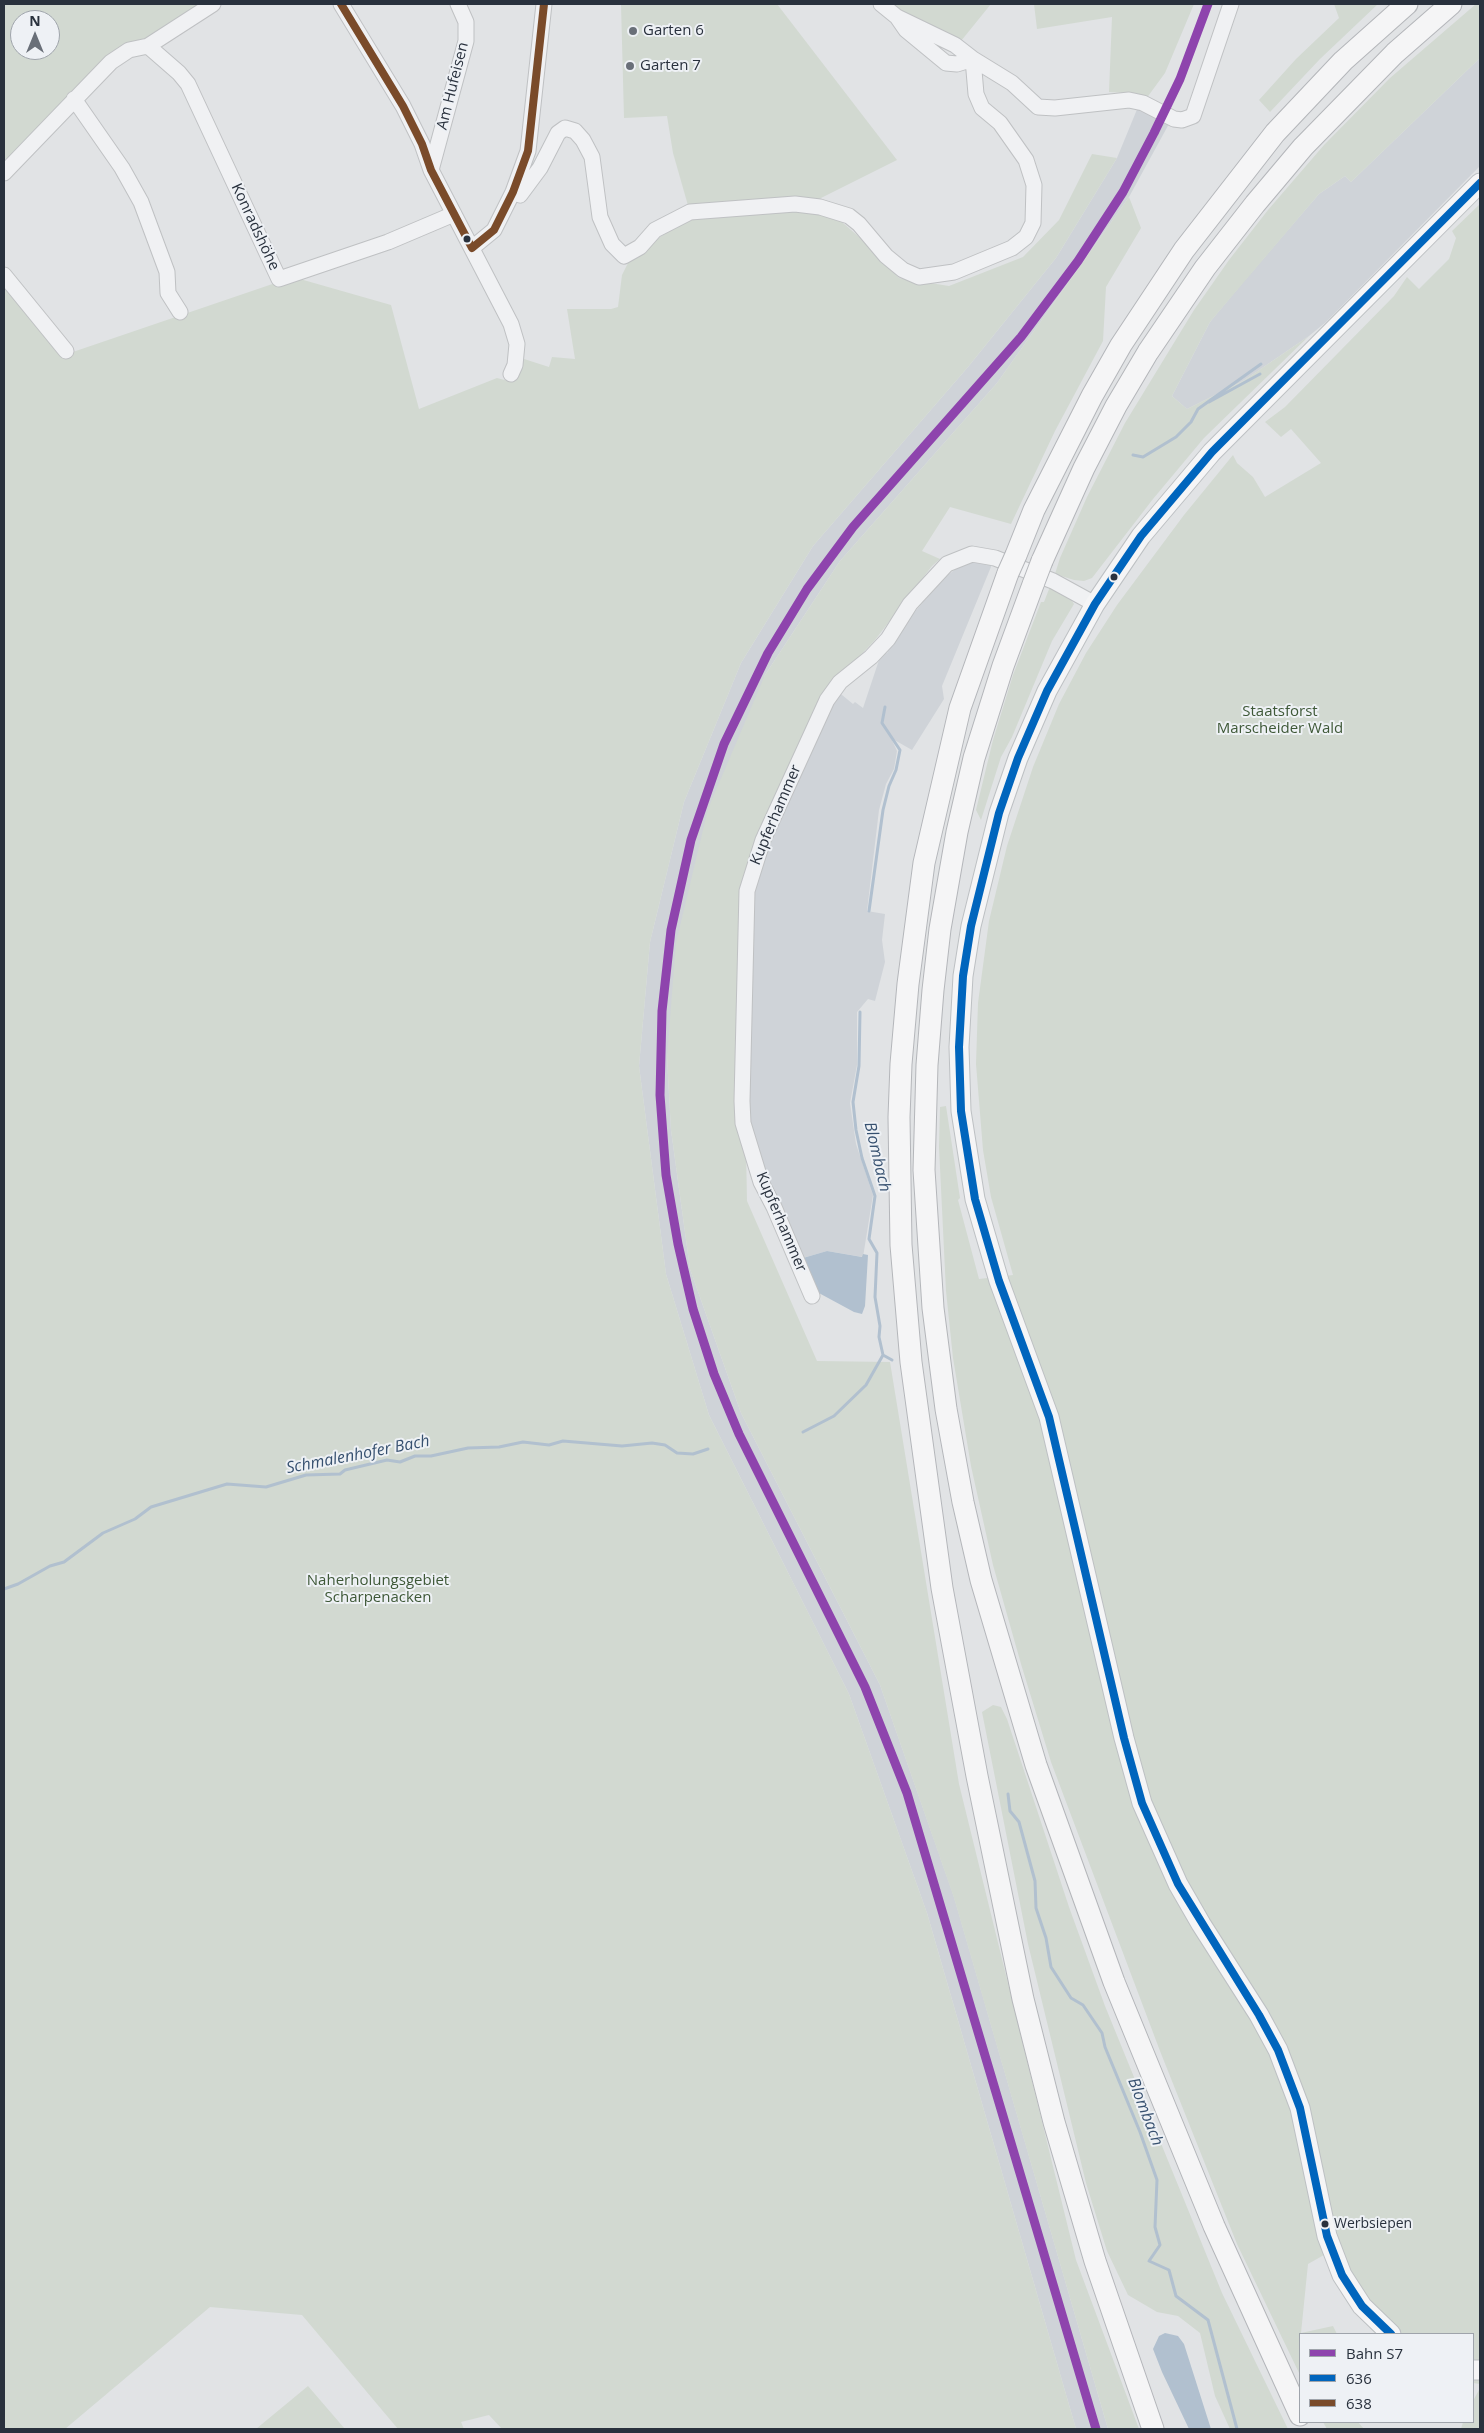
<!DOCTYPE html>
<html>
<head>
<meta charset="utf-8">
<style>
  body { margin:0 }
  #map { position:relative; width:1484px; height:2433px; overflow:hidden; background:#e1e3e5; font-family:"Open Sans",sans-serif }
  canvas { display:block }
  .frame { position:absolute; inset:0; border:5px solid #29313d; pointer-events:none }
  .legend { position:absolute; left:1299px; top:2333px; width:175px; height:90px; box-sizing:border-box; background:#eef1f5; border:1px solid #9fa4ab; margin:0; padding:6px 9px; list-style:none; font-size:15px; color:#29313d }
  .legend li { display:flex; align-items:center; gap:10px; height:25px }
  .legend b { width:25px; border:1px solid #9fa4ab }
  .north { position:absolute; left:10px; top:10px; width:50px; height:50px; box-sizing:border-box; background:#eef1f5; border:1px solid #9fa4ab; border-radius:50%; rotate:0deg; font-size:14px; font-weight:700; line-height:20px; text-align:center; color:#29313d }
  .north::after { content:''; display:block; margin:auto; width:18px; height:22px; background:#696f78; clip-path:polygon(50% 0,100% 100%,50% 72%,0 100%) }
</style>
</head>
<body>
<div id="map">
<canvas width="1484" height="2433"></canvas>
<div class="frame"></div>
<ul class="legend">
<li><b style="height:6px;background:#8e44ad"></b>Bahn S7</li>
<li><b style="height:6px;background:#0065bd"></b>636</li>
<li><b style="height:6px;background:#7a4b2a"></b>638</li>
</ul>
<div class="north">N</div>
</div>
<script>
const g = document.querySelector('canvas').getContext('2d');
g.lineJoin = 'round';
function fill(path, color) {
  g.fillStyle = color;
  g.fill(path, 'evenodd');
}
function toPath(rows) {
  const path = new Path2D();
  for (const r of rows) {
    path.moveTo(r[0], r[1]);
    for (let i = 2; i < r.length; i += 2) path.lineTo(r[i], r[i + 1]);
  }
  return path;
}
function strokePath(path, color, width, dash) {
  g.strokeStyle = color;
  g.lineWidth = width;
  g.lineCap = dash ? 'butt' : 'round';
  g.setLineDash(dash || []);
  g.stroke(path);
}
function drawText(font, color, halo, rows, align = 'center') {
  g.font = font + ' "Open Sans",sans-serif';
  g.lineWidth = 4;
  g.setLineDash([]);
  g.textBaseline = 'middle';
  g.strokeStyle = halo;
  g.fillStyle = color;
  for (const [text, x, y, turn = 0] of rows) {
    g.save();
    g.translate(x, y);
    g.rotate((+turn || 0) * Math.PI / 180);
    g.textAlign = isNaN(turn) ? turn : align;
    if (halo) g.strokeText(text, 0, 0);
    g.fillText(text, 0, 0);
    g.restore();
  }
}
const built = toPath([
  [1480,58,1480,166,1326,322,1309,336,1243,381,1187,409,1172,396,1210,322,1243,282,1319,194,1345,176,1351,182],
  [1138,107,1170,122,1129,197,997,383,840,561,765,675,667,1057,671,1130,690,1269,741,1413,880,1685,954,1897,1108,2429,1076,2429,927,1913,849,1694,709,1415,666,1274,639,1066,650,942,684,802,741,663,813,546,968,367,1056,258,1117,158],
  [974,560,993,562,942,686,944,699,912,750,891,738,897,751,894,769,886,784,879,810,867,911,885,914,882,940,885,962,875,1001,868,999,857,1012,857,1065,850,1103,856,1144,873,1195,863,1257,827,1251,803,1258,769,1189,747,1119,750,903,770,832,836,690,853,704,855,702,863,708,881,654,887,653,906,622,944,578,961,565]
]);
const green = toPath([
  [4,4,203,4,158,34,133,42,4,168],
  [20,20,50,20,50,50,20,50],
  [621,4,777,4,897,160,817,200,859,237,899,278,949,286,1023,257,1059,220,1092,154,1117,158,1056,258,968,367,813,546,741,663,684,802,650,942,639,1066,666,1274,709,1415,849,1694,927,1913,1076,2429,502,2429,489,2415,461,2422,464,2429,398,2429,302,2315,210,2307,65,2429,4,2429,4,280,67,354,293,277,391,305,419,409,497,378,512,382,519,372,521,358,549,367,552,357,575,359,567,309,611,309,618,307,622,275,631,257,691,216,673,153,667,116,624,118],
  [889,4,991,4,961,41,908,19],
  [1034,4,1194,4,1165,73,1146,99,1125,93,1109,92,1112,17,1037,29],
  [1334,4,1378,4,1320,59,1270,112,1259,100,1296,59,1339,18],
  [1476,4,1480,4,1480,58,1351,182,1345,176,1319,194,1210,322,1172,396,1187,409,1243,381,1309,336,1204,438,1153,499,1092,578,1084,581,1074,580,1055,574,1060,558,1087,497,1125,423,1194,310,1229,260,1268,210,1324,145,1390,78],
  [1129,197,1141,228,1106,287,1103,341,1055,431,1011,524,950,507,922,551,940,559,932,566,875,640,831,686,751,860,746,1149,747,1201,817,1361,890,1362,959,1784,1076,2260,1139,2429,1108,2429,954,1898,880,1685,741,1413,690,1269,671,1130,667,1057,676,943,708,809,765,675,840,561,997,383],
  [1480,204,1480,2384,1473,2383,1473,2334,1376,2334,1344,2297,1332,2277,1324,2255,1308,2264,1301,2333,1333,2326,1337,2334,1300,2334,1300,2375,1237,2244,1160,2051,1051,1762,1021,1664,993,1565,971,1466,953,1358,946,1291,939,1147,940,1107,946,1106,960,1198,958,1200,979,1279,1013,1275,991,1197,983,1150,976,1064,978,1003,989,921,1007,846,1033,767,1059,704,1086,653,1117,605,1184,515,1233,455,1237,463,1253,477,1265,497,1321,463,1291,429,1281,437,1265,422,1285,407,1394,296,1407,277,1419,289,1449,259,1456,238,1452,231],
  [1051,584,1067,593,1074,604,1052,641,1012,737,1001,757,981,820,976,810,993,740,1013,675,1041,602,1044,602],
  [993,1705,1001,1707,1007,1719,1069,1907,1105,2006,1222,2293,1288,2429,1230,2429,1215,2396,1200,2333,1178,2316,1157,2312,1128,2295,1107,2251,1086,2183,1028,1944,982,1712],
  [308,2386,345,2429,256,2429],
  [1480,2388,1480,2429,1461,2429,1463,2422,1473,2422,1473,2401],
  [1323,2422,1358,2422,1364,2429,1327,2429]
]);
const water = toPath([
  [827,1251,862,1257,863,1254,868,1255,865,1306,862,1314,854,1312,817,1292,803,1258],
  [1165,2333,1178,2336,1184,2344,1211,2429,1189,2429,1162,2372,1153,2349,1159,2336]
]);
const stream = toPath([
  [1209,402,1260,374],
  [1133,455,1143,457,1176,437,1191,422,1198,409,1261,364],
  [869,911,883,810,889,786,896,770,900,750,882,723,885,707],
  [860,1012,859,1066,853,1102,856,1130,862,1158,875,1196,869,1239,877,1253,875,1297,880,1326,879,1337,883,1355,892,1360],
  [803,1432,834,1416,866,1385,883,1355],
  [4,1589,18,1584,50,1566,64,1562,103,1533,135,1519,151,1507,227,1484,266,1487,306,1475,340,1474,345,1470,387,1460,400,1462,415,1456,431,1456,468,1448,499,1447,523,1442,549,1445,563,1441,622,1446,652,1443,665,1445,677,1453,693,1454,708,1449],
  [1008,1794,1010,1811,1019,1822,1035,1881,1036,1908,1046,1938,1051,1967,1071,1998,1083,2005,1102,2033,1105,2047,1140,2132,1157,2180,1155,2227,1160,2245,1149,2261,1169,2270,1176,2296,1208,2320,1237,2429]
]);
const minor = toPath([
  [341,4,403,106,422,144,431,170,511,324,517,344,515,365,511,374],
  [881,4,897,17,955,45,973,59,1012,83,1038,107,1055,108,1129,100,1143,103,1174,119,1182,120,1193,116,1231,4],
  [148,46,179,73,188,84,279,279,388,242,454,214],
  [74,99,122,168,141,202,167,272,168,293,180,312],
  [431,170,466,41,466,22,458,4],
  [4,173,111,62,129,50,148,46,213,4],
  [513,192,520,195,540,168,558,133,565,128,575,131,583,140,592,157,600,217,612,244,624,256,640,247,655,230,690,212,795,204,820,207,849,216,859,224,886,256,903,270,919,277,954,272,1012,248,1026,237,1033,223,1034,185,1026,160,1000,123,982,108,976,94,973,59,957,64,946,63,906,30,897,17],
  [472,248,494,230,513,192,528,151,544,4],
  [4,275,66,351],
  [812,1296,774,1207,761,1182,743,1123,742,1101,747,891,763,840,827,700,840,682,871,657,888,639,910,604,947,564,972,554,995,558,1053,581,1095,604]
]);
const major = toPath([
  [1391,2334,1362,2306,1342,2275,1327,2236,1300,2108,1278,2050,1259,2015,1201,1924,1178,1884,1142,1803,1124,1738,1049,1417,999,1281,975,1199,961,1111,959,1047,963,976,971,926,999,813,1018,758,1047,691,1095,604,1141,536,1212,452,1480,183],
  [1473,2370,1480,2370]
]);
const highway = toPath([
  [1016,555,1034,510,1092,396,1121,345,1184,250,1275,133,1343,61,1407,4],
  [1042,561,1084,468,1116,406,1148,352,1205,268,1255,204,1303,147,1395,53,1451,4],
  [1008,573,960,708,924,863,908,984,901,1064,899,1117,901,1245,911,1362,942,1588,977,1776,1023,1999,1054,2122,1095,2261,1153,2429],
  [1034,582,1003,666,974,758,957,832,940,929,933,990,927,1065,924,1170,933,1308,946,1409,963,1502,981,1580,1036,1765,1114,1982,1214,2226,1300,2415]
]);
const highwayBridge = toPath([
  [1008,573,1016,555],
  [1034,582,1042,561]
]);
const bus1 = toPath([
  [1391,2334,1362,2306,1342,2275,1327,2236,1300,2108,1278,2050,1259,2015,1178,1884,1142,1803,1124,1738,1049,1417,999,1281,975,1199,961,1111,959,1047,963,976,971,926,999,813,1018,758,1047,691,1095,604,1141,536,1212,452,1480,183]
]);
const bus2 = toPath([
  [341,4,403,106,422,144,431,170,472,248,494,230,513,192,528,151,544,4]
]);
const rail1 = toPath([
  [1096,2429,907,1793,865,1687,739,1434,714,1374,693,1309,678,1244,666,1175,660,1095,662,1011,671,930,691,840,724,744,768,653,807,589,853,527,1021,337,1078,261,1123,192,1154,133,1180,79,1208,4]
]);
const markers = [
  [633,31,5,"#696f78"],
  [630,66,5,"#696f78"],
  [467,239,4.5,"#29313d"],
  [1114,577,4.5,"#29313d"],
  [1325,2224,4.5,"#29313d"]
];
const busNames = [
  ["Werbsiepen",1334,2224]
];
const poiNames = [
  ["Garten 6",643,31],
  ["Garten 7",640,66]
];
const streetNames = [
  ["Am Hufeisen",453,86,-76],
  ["Konradshöhe",255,227,65],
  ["Kupferhammer",776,815,-67],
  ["Kupferhammer",781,1222,67]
];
const parkNames = [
  ["Staatsforst",1280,712],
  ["Marscheider Wald",1280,729],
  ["Naherholungsgebiet",378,1581],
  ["Scharpenacken",378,1598]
];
const waterNames = [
  ["Blombach",877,1157,77],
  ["Schmalenhofer Bach",358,1455,-11],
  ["Blombach",1145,2112,69]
];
fill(built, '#cfd3d8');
fill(green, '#d2d9d1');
fill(water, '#b1c0cf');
strokePath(stream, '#b1c0cf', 3);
strokePath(minor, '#bfc1c3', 17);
strokePath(major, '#bdc0c3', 21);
strokePath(highway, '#b4b6ba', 23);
strokePath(minor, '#f0f1f3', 15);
strokePath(major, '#f5f5f6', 19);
strokePath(highway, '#f5f5f6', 21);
strokePath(highwayBridge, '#b4b6ba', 23, []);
strokePath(highwayBridge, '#f5f5f6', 21);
strokePath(bus1, '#0065bd', 8);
strokePath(bus2, '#7a4b2a', 8);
strokePath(rail1, '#8e44ad', 9);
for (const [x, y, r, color] of markers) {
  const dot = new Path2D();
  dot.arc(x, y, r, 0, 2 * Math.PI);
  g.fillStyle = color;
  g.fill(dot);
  strokePath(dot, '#eef1f5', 2);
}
drawText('14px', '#29313d', '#eef1f5', busNames, 'left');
drawText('15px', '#29313d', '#eef1f5', poiNames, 'left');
drawText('15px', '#29313d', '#eef1f5', streetNames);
drawText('15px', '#3e5837', '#eef1f5', parkNames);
drawText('italic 16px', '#36506f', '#eef1f5', waterNames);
</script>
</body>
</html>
